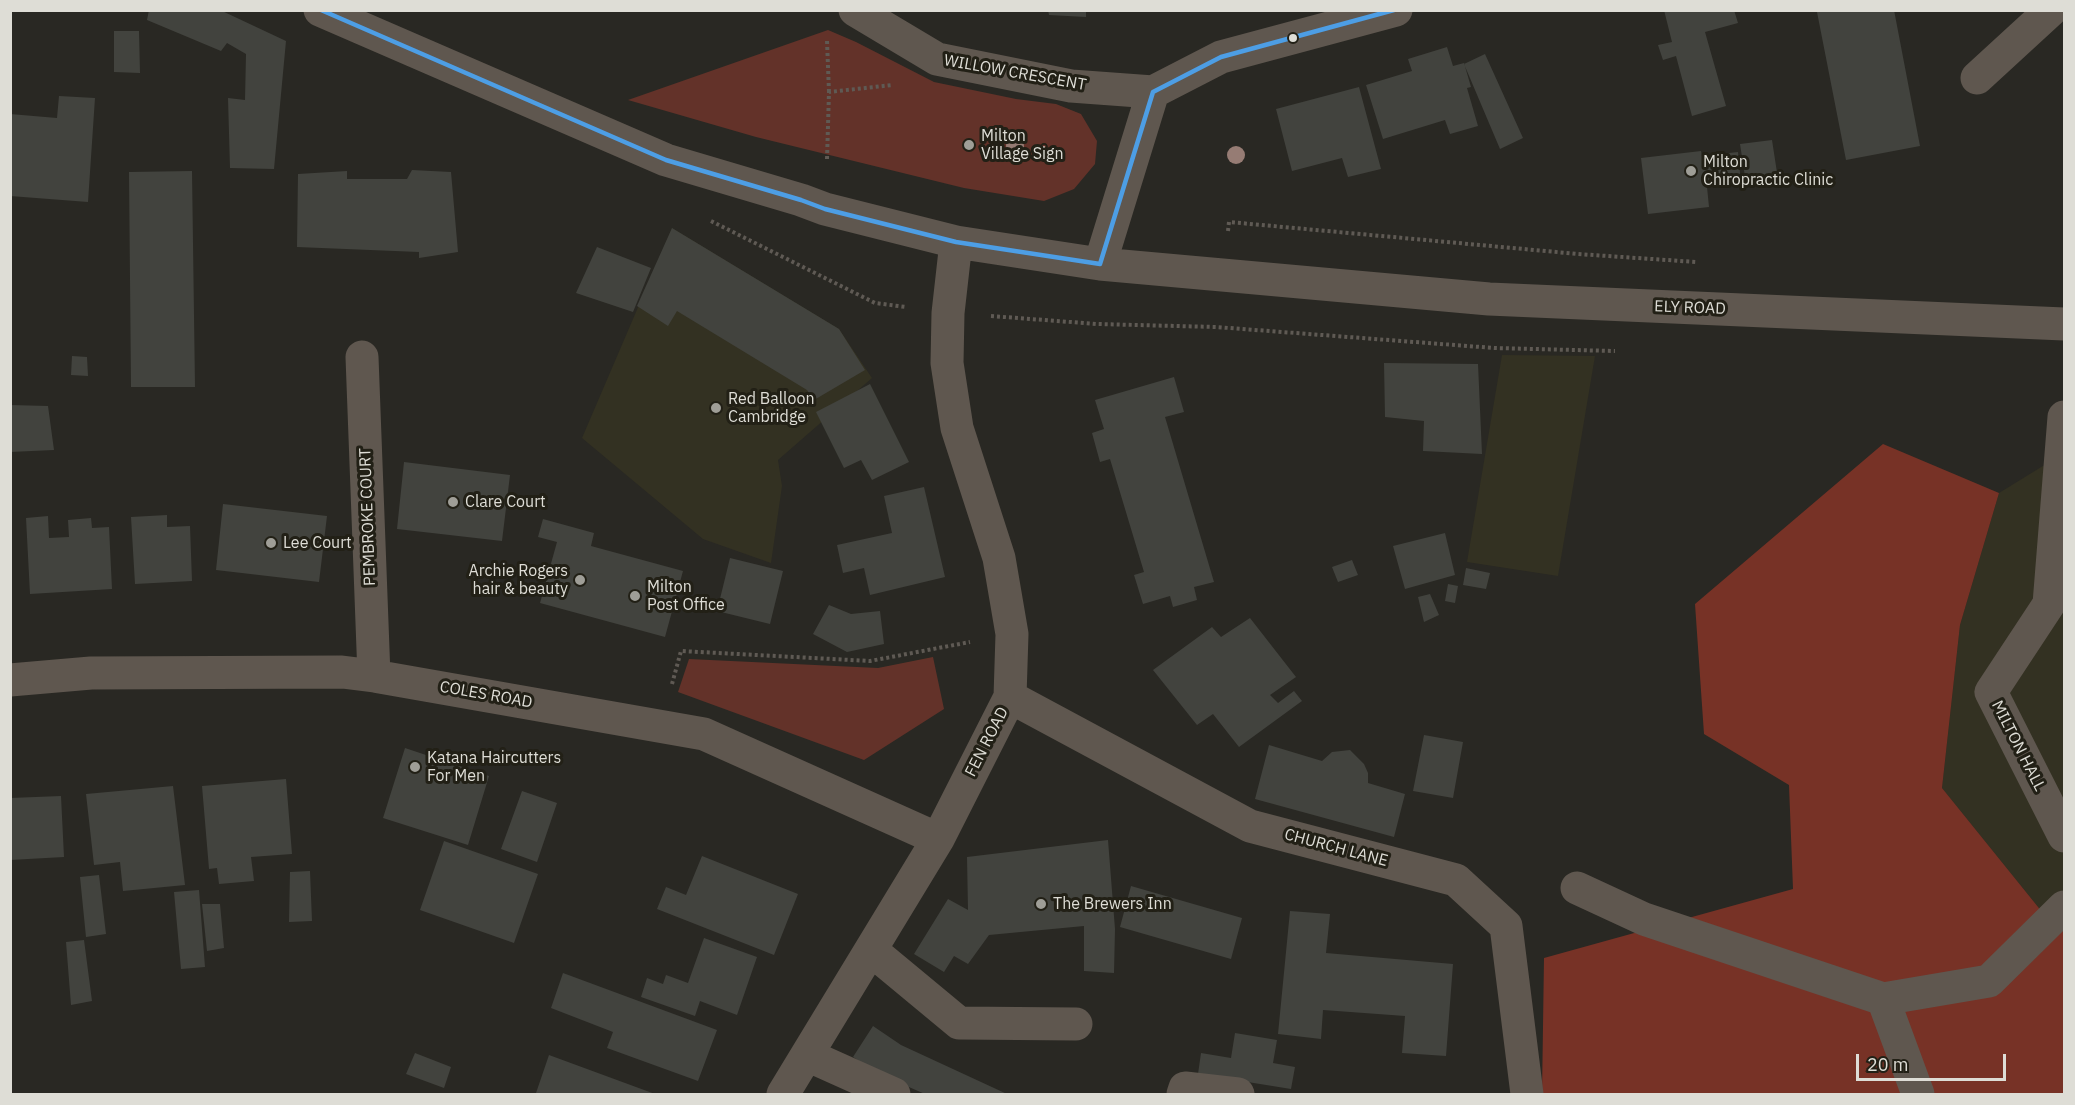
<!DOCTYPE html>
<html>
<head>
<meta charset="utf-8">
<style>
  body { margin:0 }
  #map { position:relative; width:2075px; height:1105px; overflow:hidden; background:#292823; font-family:"IBM Plex Sans",sans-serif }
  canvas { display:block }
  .frame { position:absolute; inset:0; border:12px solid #deddd6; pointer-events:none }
  .scale { position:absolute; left:1856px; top:1054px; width:150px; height:27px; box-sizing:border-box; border:3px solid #deddd6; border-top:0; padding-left:8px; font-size:18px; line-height:21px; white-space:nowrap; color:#deddd6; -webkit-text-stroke:4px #222016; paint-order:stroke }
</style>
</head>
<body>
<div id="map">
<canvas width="2075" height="1105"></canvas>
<div class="frame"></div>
<div class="scale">20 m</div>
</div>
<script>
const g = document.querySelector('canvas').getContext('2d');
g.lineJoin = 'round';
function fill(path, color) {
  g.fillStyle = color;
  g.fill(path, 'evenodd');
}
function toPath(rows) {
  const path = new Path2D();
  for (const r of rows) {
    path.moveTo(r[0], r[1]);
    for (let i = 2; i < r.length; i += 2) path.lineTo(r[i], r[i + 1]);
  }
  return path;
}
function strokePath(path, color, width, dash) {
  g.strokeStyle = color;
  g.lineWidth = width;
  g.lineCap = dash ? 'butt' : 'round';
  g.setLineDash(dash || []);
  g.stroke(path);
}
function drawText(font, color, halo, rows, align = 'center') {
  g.font = font + ' "IBM Plex Sans",sans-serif';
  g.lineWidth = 6;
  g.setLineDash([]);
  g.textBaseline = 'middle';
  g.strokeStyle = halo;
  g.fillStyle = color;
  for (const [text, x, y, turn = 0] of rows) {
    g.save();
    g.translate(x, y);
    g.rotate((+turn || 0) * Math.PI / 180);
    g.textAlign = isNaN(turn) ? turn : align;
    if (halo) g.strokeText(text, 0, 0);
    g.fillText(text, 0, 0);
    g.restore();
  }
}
const built = toPath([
  [672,228,839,329,872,378,778,460,782,486,771,563,703,539,582,438],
  [1502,355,1595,356,1558,576,1467,562],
  [2064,453,2064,923,2051,923,1942,788,1960,625,1999,493]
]);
const green = toPath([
  [828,30,856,42,934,82,1016,99,1056,104,1081,114,1097,141,1095,164,1074,189,1044,201,964,188,756,137,628,100],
  [933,657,944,709,864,760,678,692,689,659,878,668]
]);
const forest = toPath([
  [1883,444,1999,493,1960,625,1942,788,2051,923,2064,923,2064,1094,1542,1094,1544,958,1793,889,1789,785,1704,734,1695,604]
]);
const building = toPath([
  [149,10,220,10,286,41,274,169,230,168,228,98,245,100,246,54,227,43,221,51,147,20],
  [1048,10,1086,10,1086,17,1049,15],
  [1664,10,1734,10,1738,23,1705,32,1726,106,1692,116,1676,56,1663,60,1658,45,1672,42],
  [1827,10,1894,10,1920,146,1846,160,1817,12],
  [114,31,139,31,140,73,114,72],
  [1447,47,1453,66,1464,63,1471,87,1467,88,1478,126,1450,134,1445,120,1383,139,1366,85,1412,71,1408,59],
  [1485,54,1523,138,1500,149,1464,64],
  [1359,87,1381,169,1348,177,1342,158,1292,171,1276,109],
  [59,96,95,98,88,202,10,196,10,114,57,118],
  [1772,140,1778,179,1746,183,1740,144],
  [1701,151,1702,156,1738,152,1741,183,1707,187,1709,207,1648,214,1641,158],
  [412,170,451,172,458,252,419,258,419,252,297,247,298,174,347,171,347,179,407,179],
  [192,171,195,387,131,387,129,172],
  [672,228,839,329,865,370,814,400,807,390,677,311,668,326,637,306],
  [597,247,651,268,633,312,576,293],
  [72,356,87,357,88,376,71,375],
  [1384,363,1478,364,1482,454,1423,451,1424,421,1385,417],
  [1174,377,1184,412,1165,417,1214,582,1194,587,1197,600,1173,607,1170,596,1143,604,1134,575,1144,572,1110,459,1100,462,1092,433,1104,429,1095,400],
  [870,384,909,462,872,480,861,460,844,468,816,412],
  [10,405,48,406,54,450,10,452],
  [404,462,510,475,502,541,397,529],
  [924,487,945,577,870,595,864,568,843,573,837,545,892,533,884,496],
  [223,504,327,516,319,582,216,570],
  [167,515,167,527,190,526,192,581,135,584,131,517],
  [48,516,49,538,69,537,68,520,91,518,92,528,109,527,112,589,30,594,26,518],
  [543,519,594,533,591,546,683,571,665,637,540,603,557,542,538,537],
  [1445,533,1455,575,1405,589,1393,546],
  [730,558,783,571,770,624,717,611],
  [1352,560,1358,575,1338,582,1332,567],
  [1466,568,1490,573,1486,589,1463,585],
  [1448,584,1458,586,1455,603,1445,601],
  [1430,594,1439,615,1424,622,1418,597],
  [829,605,851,614,880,611,884,644,847,652,813,634],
  [1250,618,1296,677,1270,695,1278,703,1294,691,1302,701,1239,747,1213,714,1197,725,1153,670,1212,627,1221,637],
  [1424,735,1463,742,1453,798,1413,791],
  [1269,745,1322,761,1332,752,1350,750,1364,764,1368,773,1368,783,1405,794,1394,837,1255,799],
  [405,748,489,776,468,845,383,818],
  [286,779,292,854,251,857,254,881,219,884,217,868,209,869,202,786],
  [173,786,185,885,123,891,120,862,94,865,86,794],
  [522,791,557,803,537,862,501,849],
  [61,796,64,857,10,860,10,798],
  [1108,840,1115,929,1114,973,1084,971,1084,926,989,935,968,964,954,956,944,972,914,954,948,899,968,910,967,857],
  [444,841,538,874,514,943,420,910],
  [702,856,798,894,774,955,657,909,666,887,686,895],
  [310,871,312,921,289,922,290,872],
  [99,875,106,934,86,937,80,877],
  [1131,886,1242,918,1231,959,1120,927],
  [199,890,205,967,181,969,174,892],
  [202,904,220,904,224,948,207,951],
  [1290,911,1330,914,1326,953,1453,964,1446,1056,1402,1053,1405,1016,1323,1010,1321,1039,1278,1034],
  [704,938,757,957,737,1015,700,1001,695,1016,641,997,647,978,663,984,666,975,688,983],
  [84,940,92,1001,71,1005,66,942],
  [563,973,717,1030,698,1081,607,1048,613,1032,551,1008],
  [873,1026,901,1045,1007,1094,925,1094,881,1075,853,1057],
  [1235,1033,1277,1040,1273,1063,1295,1067,1291,1089,1198,1074,1201,1053,1231,1058],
  [415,1053,451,1067,444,1088,406,1074],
  [549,1055,655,1094,540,1094,536,1093]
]);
const path = toPath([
  [827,41,829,92],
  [827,159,829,92,892,85],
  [711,221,875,303,906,307],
  [1228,231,1229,222,1578,254,1696,262],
  [991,316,1097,324,1216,327,1494,348,1615,351],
  [672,684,681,651,870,661,970,642]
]);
const minor = toPath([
  [320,10,666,160,801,200,825,209,956,242,1100,264,1489,299,2064,324],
  [855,10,937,59,1071,86,1153,92],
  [1977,78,2051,10],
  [1100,264,1153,92,1221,57,1396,10],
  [362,357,374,676],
  [2064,417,2049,604,1991,692,2064,836],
  [10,680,91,673,342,672,374,676,704,734,938,839],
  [1010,697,1250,826,1456,880,1506,926,1527,1094],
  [1577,888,1644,919,1883,999,1918,1094],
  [871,950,959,1023,1076,1024],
  [1883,999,1989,981,2064,907],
  [807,1055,894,1094],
  [783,1094,938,839,1010,697,1012,634,999,558,957,428,947,363,948,313,956,242],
  [1183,1094,1185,1088,1238,1094]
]);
const bus1 = toPath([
  [321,10,666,160,801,200,825,209,956,242,1100,264,1153,92,1221,57,1394,10]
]);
const trees = [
  [1015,146],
  [1236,155]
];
const markers = [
  [1293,38,5,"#deddd6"],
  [969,145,6,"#9f9e97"],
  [1691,171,6,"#9f9e97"],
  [716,408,6,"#9f9e97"],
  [453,502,6,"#9f9e97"],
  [271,543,6,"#9f9e97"],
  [580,580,6,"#9f9e97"],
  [635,596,6,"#9f9e97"],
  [415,767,6,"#9f9e97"],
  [1041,904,6,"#9f9e97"]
];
const streetNames = [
  ["WILLOW CRESCENT",1015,73,10],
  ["ELY ROAD",1690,308,2],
  ["PEMBROKE COURT",368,517,-92],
  ["COLES ROAD",486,695,10],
  ["FEN ROAD",987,742,-63],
  ["MILTON HALL",2018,746,63],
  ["CHURCH LANE",1336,848,15]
];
const poiNames = [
  ["Milton",981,136],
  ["Village Sign",981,154],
  ["Milton",1703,162],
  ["Chiropractic Clinic",1703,180],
  ["Red Balloon",728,399],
  ["Cambridge",728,417],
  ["Clare Court",465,502],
  ["Lee Court",283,543],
  ["Archie Rogers",568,571,"right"],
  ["hair & beauty",568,589,"right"],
  ["Milton",647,587],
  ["Post Office",647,605],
  ["Katana Haircutters",427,758],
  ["For Men",427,776],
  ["The Brewers Inn",1053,904]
];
fill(built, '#333122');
fill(green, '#633229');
fill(forest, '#773226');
fill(building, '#42433e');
strokePath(path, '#5f5a54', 4, [3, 3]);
strokePath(minor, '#5f574f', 33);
strokePath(bus1, '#4d9ee5', 4.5);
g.fillStyle = '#967c74';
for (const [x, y] of trees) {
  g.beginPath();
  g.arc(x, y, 9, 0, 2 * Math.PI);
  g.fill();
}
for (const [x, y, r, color] of markers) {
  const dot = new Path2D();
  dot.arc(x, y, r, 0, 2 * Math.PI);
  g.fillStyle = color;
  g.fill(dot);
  strokePath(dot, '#222016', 2);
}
drawText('16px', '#deddd6', '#222016', streetNames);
drawText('16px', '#deddd6', '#222016', poiNames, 'left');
</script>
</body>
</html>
